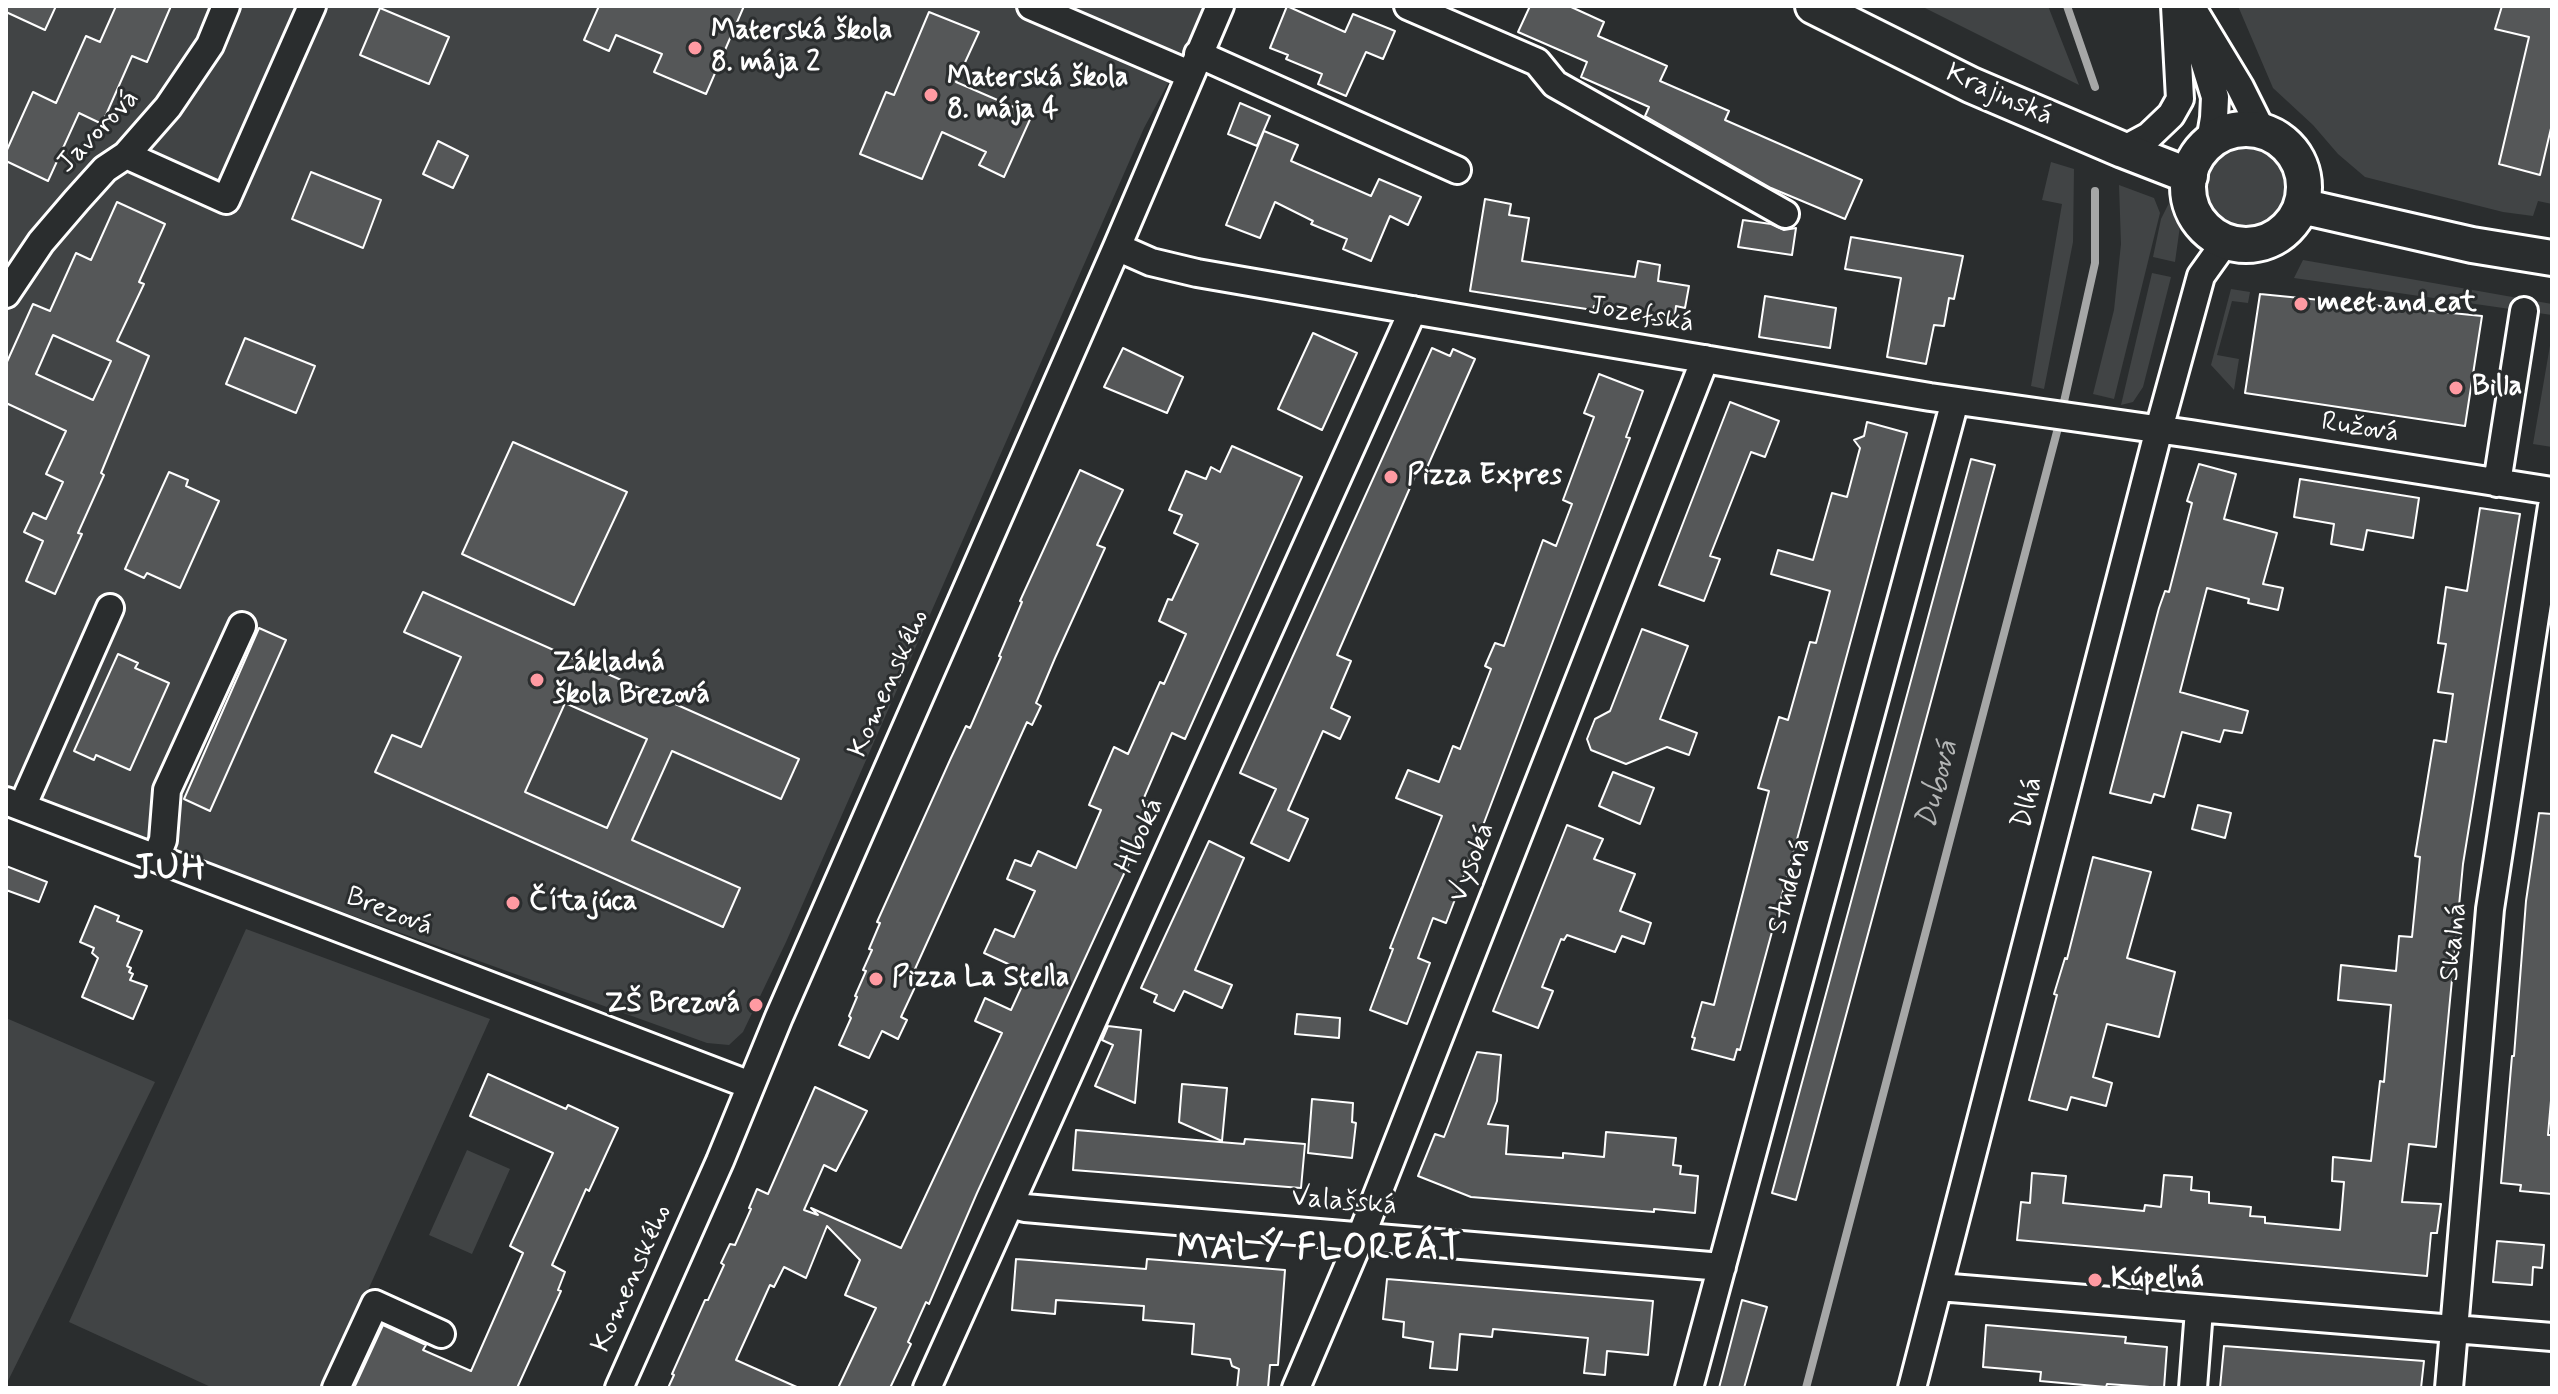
<!DOCTYPE html>
<html>
<head>
<meta charset="utf-8">
<style>
  body { margin:0 }
  #map { position:relative; width:2558px; height:1394px; overflow:hidden; background:#2a2d2e; font-family:Mynerve,sans-serif }
  canvas { display:block }
  .frame { position:absolute; inset:0; border:8px solid #fff; pointer-events:none }
</style>
</head>
<body>
<div id="map">
<canvas width="2558" height="1394"></canvas>
<div class="frame"></div>
</div>
<script>
const g = document.querySelector('canvas').getContext('2d');
g.lineJoin = 'round';
function fill(path, color) {
  g.fillStyle = color;
  g.fill(path, 'evenodd');
}
function toPath(rows) {
  const path = new Path2D();
  for (const r of rows) {
    if (r.length === 3) {
      path.moveTo(r[0] + r[2], r[1]);
      path.arc(r[0], r[1], r[2], 0, 2 * Math.PI);
      continue;
    }
    path.moveTo(r[0], r[1]);
    for (let i = 2; i < r.length; i += 2) path.lineTo(r[i], r[i + 1]);
  }
  return path;
}
function strokePath(path, color, width, dash) {
  g.strokeStyle = color;
  g.lineWidth = width;
  g.lineCap = dash ? 'butt' : 'round';
  g.setLineDash(dash || []);
  g.stroke(path);
}
function drawText(font, color, halo, rows, align = 'center') {
  g.font = font + ' Mynerve,sans-serif';
  g.lineWidth = 6;
  g.setLineDash([]);
  g.textBaseline = 'middle';
  g.strokeStyle = halo;
  g.fillStyle = color;
  for (const [text, x, y, turn = 0] of rows) {
    g.save();
    g.translate(x, y);
    g.rotate((+turn || 0) * Math.PI / 180);
    g.textAlign = isNaN(turn) ? turn : align;
    if (halo) g.strokeText(text, 0, 0);
    g.fillText(text, 0, 0);
    g.restore();
  }
}
const green = toPath([
  [6,6,1201,6,1202,20,1144,128,786,942,743,1032,729,1045,707,1043,6,791],
  [1921,6,2048,6,2079,85],
  [2238,6,2552,6,2552,204,2538,201,2533,216,2503,212,2365,177,2338,154,2313,125,2273,88],
  [2247,187,42],
  [2051,162,2074,169,2073,242,2044,389,2031,386,2062,204,2042,200],
  [2119,185,2154,198,2160,213,2114,399,2093,394,2114,310,2121,244],
  [2170,201,2176,209,2180,226,2175,262,2153,257,2161,219],
  [2303,260,2552,304,2552,315,2294,278],
  [2152,273,2171,277,2143,387,2133,402,2121,405],
  [2231,289,2250,292,2248,303,2232,301,2217,355,2239,359,2234,390,2211,365],
  [2552,334,2552,447,2533,444],
  [246,929,490,1019,324,1388,213,1388,69,1322],
  [6,1018,155,1082,6,1385],
  [467,1150,510,1169,472,1254,429,1235]
]);
const stream = toPath([
  [2067,6,2095,87],
  [1806,1388,2059,424,2095,263,2095,191]
]);
const building = toPath([
  [6,6,56,6,45,30,6,12,6,6],
  [116,6,171,6,147,62,132,56,102,124,79,113,48,181,6,161,6,152,33,92,56,103,86,36,100,42,116,6],
  [599,6,744,6,706,94,654,72,662,54,616,35,609,51,584,40,599,6],
  [1287,6,1345,32,1353,14,1395,31,1383,59,1366,52,1346,96,1318,84,1322,74,1286,59,1288,55,1270,48,1287,6],
  [1530,6,1569,6,1604,22,1598,36,1667,66,1660,81,1729,111,1725,120,1862,180,1845,219,1771,188,1645,116,1649,107,1581,77,1587,62,1518,32,1530,6],
  [2502,6,2552,6,2552,124,2540,175,2499,164,2529,37,2495,29,2502,6],
  [380,8,449,37,429,84,360,55,380,8],
  [929,12,979,32,956,82,1032,115,1004,177,979,165,986,152,942,132,922,179,860,154,886,92,894,95,929,12],
  [1240,103,1270,116,1257,146,1228,134,1240,103],
  [1264,131,1298,145,1291,161,1371,196,1379,179,1421,197,1408,225,1390,216,1371,261,1343,249,1347,239,1311,224,1313,221,1275,202,1260,238,1226,225,1264,131],
  [438,141,468,156,453,188,423,174,438,141],
  [311,172,381,200,363,248,292,219,311,172],
  [1485,199,1511,204,1509,215,1529,218,1522,261,1635,277,1638,261,1660,265,1658,281,1689,286,1685,308,1676,306,1674,323,1635,317,1636,313,1594,306,1593,310,1470,291,1485,199],
  [117,202,165,224,139,282,144,284,117,341,149,356,101,473,104,475,78,533,82,534,55,594,26,581,43,541,24,532,33,513,46,519,63,482,46,474,66,431,6,403,6,364,33,304,50,311,76,253,91,260,117,202],
  [53,335,111,361,93,400,36,374,53,335],
  [1743,220,1771,224,1784,230,1796,228,1792,255,1738,247,1743,220],
  [1851,237,1963,256,1954,299,1949,298,1944,326,1934,325,1926,364,1887,357,1901,278,1845,269,1851,237],
  [2260,294,2482,316,2465,426,2245,393,2260,294],
  [1765,296,1836,308,1830,348,1759,337,1765,296],
  [1313,333,1357,353,1322,430,1278,409,1313,333],
  [245,338,315,366,296,413,226,384,245,338],
  [1123,348,1183,377,1167,413,1104,387,1123,348],
  [1432,348,1450,356,1453,349,1475,359,1426,470,1419,467,1337,655,1351,661,1331,708,1350,717,1340,739,1323,731,1288,810,1308,819,1289,861,1251,843,1276,789,1240,773,1432,348],
  [1599,374,1643,391,1626,437,1630,438,1446,923,1433,918,1418,958,1430,963,1407,1024,1370,1010,1393,949,1390,948,1442,816,1396,798,1408,770,1439,782,1453,746,1460,749,1491,669,1485,666,1495,643,1504,646,1543,540,1556,546,1572,504,1563,500,1594,417,1584,413,1599,374],
  [1730,402,1779,421,1765,457,1751,452,1710,556,1720,559,1704,601,1659,585,1730,402],
  [1867,422,1907,433,1740,1050,1737,1049,1734,1060,1692,1049,1695,1038,1692,1037,1702,1002,1714,1005,1769,791,1758,788,1779,717,1788,720,1810,642,1816,643,1830,591,1771,574,1778,550,1813,560,1832,493,1847,497,1860,448,1854,440,1864,436,1867,422],
  [513,442,627,492,574,605,462,554,513,442],
  [1232,446,1302,477,1185,739,1172,733,1143,800,1152,803,1137,838,1140,839,977,1193,929,1304,926,1302,908,1342,911,1344,890,1388,838,1388,876,1308,845,1295,860,1260,827,1226,806,1278,784,1267,774,1287,770,1285,736,1360,799,1388,668,1388,674,1375,672,1374,705,1300,708,1300,724,1265,721,1263,730,1244,735,1245,751,1209,749,1208,757,1189,768,1194,815,1087,867,1111,836,1171,824,1165,804,1210,818,1215,811,1208,901,1248,1002,1033,975,1021,985,998,1011,1010,1028,973,984,953,995,929,1014,937,1035,891,1007,879,1015,860,1031,866,1038,851,1076,868,1101,810,1089,805,1114,747,1128,754,1160,682,1164,684,1186,634,1159,621,1168,599,1172,600,1198,544,1174,533,1182,515,1169,510,1186,471,1206,479,1211,467,1220,472,1232,446],
  [1971,459,1995,465,1796,1200,1772,1193,1971,459],
  [2199,464,2236,474,2224,519,2277,533,2263,584,2283,588,2278,610,2248,603,2249,599,2207,588,2180,692,2248,711,2242,733,2224,730,2220,742,2182,732,2164,797,2154,794,2151,803,2110,793,2159,608,2165,591,2169,592,2192,503,2187,501,2199,464],
  [1080,470,1123,490,1097,545,1105,548,1055,658,1036,703,1041,706,1032,725,1027,722,915,969,922,972,901,1017,907,1020,898,1039,882,1031,869,1058,839,1045,851,1018,849,1016,857,997,855,996,866,971,863,970,872,950,869,949,880,923,877,922,950,760,966,726,970,728,1001,657,999,656,1022,602,1020,601,1080,470],
  [169,472,188,480,186,486,219,501,180,588,147,573,144,578,125,569,169,472],
  [2300,479,2419,498,2413,538,2367,530,2363,550,2331,544,2334,524,2294,517,2300,479],
  [2480,508,2520,514,2463,864,2436,1147,2409,1144,2402,1202,2441,1204,2437,1233,2431,1233,2427,1276,2017,1240,2021,1202,2030,1203,2032,1173,2066,1176,2063,1203,2144,1211,2145,1205,2161,1207,2164,1175,2192,1177,2191,1190,2209,1192,2209,1203,2251,1207,2250,1216,2265,1217,2265,1223,2340,1230,2344,1182,2332,1181,2333,1157,2371,1161,2380,1081,2384,1082,2391,1005,2338,1000,2341,965,2396,971,2399,936,2412,937,2420,857,2415,856,2434,740,2446,742,2453,694,2438,692,2446,644,2438,643,2446,587,2467,591,2480,508],
  [423,592,799,759,781,799,672,751,632,840,740,888,723,927,375,772,392,735,421,747,461,657,404,632,423,592],
  [565,703,647,739,607,828,525,792,565,703],
  [259,628,286,640,210,811,184,799,259,628],
  [1642,629,1688,646,1660,719,1697,733,1689,755,1667,747,1626,764,1591,750,1587,739,1595,719,1610,711,1642,629],
  [118,654,138,663,135,668,169,683,130,770,96,755,94,760,74,751,118,654],
  [1613,772,1654,788,1640,824,1599,806,1613,772],
  [2198,805,2231,813,2225,838,2192,829,2198,805],
  [2539,813,2552,814,2552,1089,2548,1135,2552,1135,2552,1194,2520,1191,2521,1185,2501,1183,2512,1056,2514,1056,2526,901,2539,813],
  [1567,825,1603,839,1594,859,1635,874,1620,911,1651,923,1644,944,1622,936,1615,952,1567,935,1564,940,1561,939,1542,987,1553,991,1538,1028,1493,1011,1567,825],
  [1209,841,1244,858,1195,970,1232,985,1222,1008,1184,991,1174,1011,1154,1002,1157,995,1141,988,1209,841],
  [2093,857,2151,872,2127,958,2175,972,2159,1037,2107,1024,2093,1077,2112,1083,2106,1106,2071,1097,2067,1110,2029,1100,2057,995,2054,994,2065,958,2067,959,2093,857],
  [6,866,47,882,39,902,6,890,6,866],
  [95,906,119,916,117,921,142,931,127,966,131,968,129,972,133,974,130,980,147,986,133,1019,82,997,98,958,92,953,94,948,80,942,95,906],
  [1297,1014,1340,1018,1339,1038,1295,1034,1297,1014],
  [1108,1026,1141,1030,1135,1103,1095,1086,1113,1045,1102,1040,1108,1026],
  [1477,1052,1501,1055,1497,1101,1488,1124,1508,1126,1506,1154,1563,1158,1563,1153,1604,1157,1606,1132,1676,1138,1673,1165,1681,1166,1680,1174,1698,1176,1695,1213,1654,1209,1654,1212,1471,1197,1418,1176,1435,1134,1444,1137,1477,1052],
  [488,1074,566,1109,568,1105,618,1128,589,1191,586,1189,552,1265,565,1272,558,1290,561,1291,517,1388,354,1388,383,1325,426,1345,423,1350,471,1371,523,1253,510,1246,553,1153,470,1116,488,1074],
  [1182,1084,1227,1088,1222,1141,1179,1122,1182,1084],
  [1312,1099,1353,1103,1352,1122,1356,1123,1352,1158,1308,1153,1312,1099],
  [1076,1130,1244,1144,1245,1139,1305,1144,1301,1188,1073,1170,1076,1130],
  [2497,1241,2544,1245,2542,1268,2533,1267,2532,1285,2493,1282,2497,1241],
  [1016,1259,1146,1269,1147,1259,1285,1270,1278,1365,1270,1365,1268,1388,1237,1388,1239,1369,1232,1366,1230,1359,1192,1354,1194,1324,1143,1320,1144,1306,1056,1300,1055,1314,1012,1310,1016,1259],
  [1387,1279,1653,1301,1648,1355,1607,1351,1605,1375,1584,1373,1588,1338,1493,1329,1492,1337,1460,1334,1457,1370,1430,1368,1433,1342,1403,1337,1404,1322,1383,1319,1387,1279],
  [1742,1300,1767,1307,1744,1388,1719,1388,1742,1300],
  [1986,1325,2126,1337,2125,1343,2167,1347,2164,1388,2107,1384,2106,1387,2040,1381,2041,1372,1983,1367,1986,1325],
  [2224,1346,2424,1361,2421,1388,2220,1388,2224,1346]
]);
const minor = toPath([
  [1031,6,1189,74],
  [1408,6,1537,62,1555,84,1785,214],
  [2191,6,2240,87,2262,131],
  [2195,32,2215,97,2214,118,2210,142],
  [1198,54,1457,170],
  [2123,150,2149,136,2171,115,2180,99,2175,6],
  [126,155,226,200,312,6],
  [1117,247,1151,262,1197,273,1394,307,1930,397,2191,434,2552,491],
  [6,294,41,242,77,200,105,169,126,155,168,107,210,45,226,6],
  [2497,483,2524,311],
  [6,801,750,1085],
  [22,807,110,608],
  [156,858,163,840,167,790,242,626],
  [1010,1204,1025,1208,1082,1213,1722,1267],
  [1939,1287,2552,1337],
  [336,1388,375,1304,441,1334],
  [619,1388,720,1161,779,1017,1117,247,1220,6],
  [927,1388,1413,310],
  [1296,1388,1361,1236,1705,359],
  [1689,1388,1955,401],
  [1912,1388,2159,429,2201,276,2226,241],
  [2193,1388,2199,1310],
  [2449,1388,2490,909,2552,506]
]);
const major = toPath([
  [1813,6,1971,85,2123,150,2190,176],
  [2246,187,58],
  [2301,206,2472,245,2552,258]
]);
const markers = [
  [695,48,8,"#ff9aa2"],
  [931,95,8,"#ff9aa2"],
  [2301,304,8,"#ff9aa2"],
  [2456,388,8,"#ff9aa2"],
  [1391,477,8,"#ff9aa2"],
  [537,680,8,"#ff9aa2"],
  [513,903,8,"#ff9aa2"],
  [876,979,8,"#ff9aa2"],
  [756,1005,8,"#ff9aa2"],
  [2095,1280,8,"#ff9aa2"]
];
const poiNames = [
  ["Materská škola",711,32],
  ["8. mája 2",711,64],
  ["Materská škola",947,79],
  ["8. mája 4",947,111],
  ["meet and eat",2317,304],
  ["Billa",2472,388],
  ["Pizza Expres",1407,477],
  ["Základná",553,664],
  ["škola Brezová",553,696],
  ["Čítajúca",529,903],
  ["Pizza La Stella",892,979],
  ["ZŠ Brezová",740,1005,"right"],
  ["Kúpeľná",2111,1280]
];
const streetNames = [
  ["Krajinská",1999,96,24],
  ["Javorová",99,132,-46],
  ["Jozefská",1641,316,10],
  ["Ružová",2360,429,9],
  ["Komenského",890,684,-66],
  ["Dlhá",2029,803,-76],
  ["Hlboká",1141,836,-66],
  ["Vysoká",1473,863,-69],
  ["Studená",1791,886,-75],
  ["Brezová",389,913,21],
  ["Skalná",2455,942,-84],
  ["Valašská",1344,1203,5],
  ["Komenského",633,1279,-66]
];
const waterNames = [
  ["Dubová",1939,785,-75]
];
const districtNames = [
  ["JUH",170,870],
  ["MALÝ FLOREÁT",1320,1250]
];
fill(green, '#414445');
strokePath(stream, '#a6a7a7', 8);
fill(building, '#555758');
strokePath(building, '#fff', 2);
strokePath(minor, '#fff', 32);
strokePath(major, '#fff', 40);
strokePath(minor, '#2a2d2e', 26);
strokePath(major, '#2a2d2e', 34);
for (const [x, y, r, color] of markers) {
  const dot = new Path2D();
  dot.arc(x, y, r, 0, 2 * Math.PI);
  g.fillStyle = color;
  g.fill(dot);
  strokePath(dot, '#2a2d2e', 3);
}
drawText('bold 28px', '#fff', '#2a2d2e', poiNames, 'left');
drawText('28px', '#fff', '#2a2d2e', streetNames);
drawText('italic 30px', '#b4b6b6', '#2a2d2e', waterNames);
g.letterSpacing = '2px';
drawText('bold 36px', '#fff', '#2a2d2e', districtNames);
g.letterSpacing = '0px';
</script>
</body>
</html>
